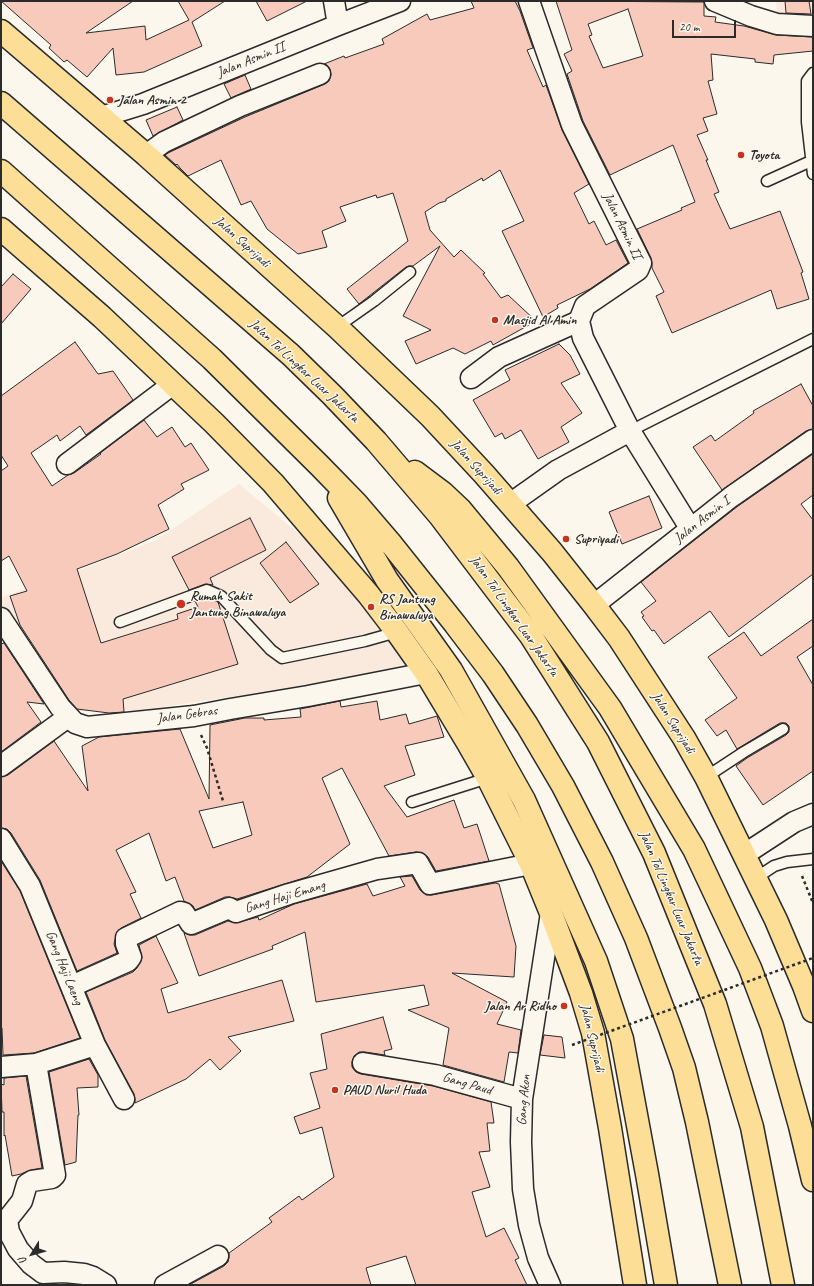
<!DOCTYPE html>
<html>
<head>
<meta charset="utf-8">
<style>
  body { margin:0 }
  #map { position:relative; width:814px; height:1286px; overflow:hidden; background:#fbf7ec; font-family:Caveat,sans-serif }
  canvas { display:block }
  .frame { position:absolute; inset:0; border:2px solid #2b2b2b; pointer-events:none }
  .north { position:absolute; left:12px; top:1234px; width:40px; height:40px; -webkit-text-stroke:3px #fbf7ec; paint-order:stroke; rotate:233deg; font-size:11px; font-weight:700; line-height:16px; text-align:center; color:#2b2b2b }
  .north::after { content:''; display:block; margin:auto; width:14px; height:18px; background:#2b2b2b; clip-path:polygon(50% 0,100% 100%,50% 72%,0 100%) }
  .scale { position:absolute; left:672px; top:20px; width:64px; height:18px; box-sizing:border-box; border:2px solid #2b2b2b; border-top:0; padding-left:5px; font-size:12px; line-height:14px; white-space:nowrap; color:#2b2b2b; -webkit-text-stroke:3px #fbf7ec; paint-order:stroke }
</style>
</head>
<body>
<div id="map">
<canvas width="814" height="1286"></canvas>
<div class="frame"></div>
<div class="north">U</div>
<div class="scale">20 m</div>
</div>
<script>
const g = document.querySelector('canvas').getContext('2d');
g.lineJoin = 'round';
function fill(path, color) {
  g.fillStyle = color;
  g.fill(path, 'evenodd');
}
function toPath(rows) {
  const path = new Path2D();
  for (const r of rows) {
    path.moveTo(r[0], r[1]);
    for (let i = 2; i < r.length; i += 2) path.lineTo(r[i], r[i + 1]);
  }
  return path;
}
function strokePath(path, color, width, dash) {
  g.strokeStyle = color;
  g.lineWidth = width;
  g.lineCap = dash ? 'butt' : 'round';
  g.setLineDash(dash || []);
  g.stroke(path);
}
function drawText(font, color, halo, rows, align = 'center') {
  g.font = font + ' Caveat,sans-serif';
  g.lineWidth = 3;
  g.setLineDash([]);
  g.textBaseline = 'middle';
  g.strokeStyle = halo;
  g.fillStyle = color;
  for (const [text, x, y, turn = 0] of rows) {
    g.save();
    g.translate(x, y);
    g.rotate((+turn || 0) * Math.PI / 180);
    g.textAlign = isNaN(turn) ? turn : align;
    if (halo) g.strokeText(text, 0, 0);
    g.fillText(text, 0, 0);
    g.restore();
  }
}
const built = toPath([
  [776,1,813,1,813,23,778,26],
  [239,484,309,542,416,669,143,710,70,711,1,612,1,597,60,578,156,540]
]);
const building = toPath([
  [1,1,133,1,86,33,145,26,146,40,189,20,178,1,225,1,192,22,202,46,144,72,116,75,113,48,87,77,67,60,64,62,49,48,51,45,1,1],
  [256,1,307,1,267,21,256,1],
  [471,1,515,1,520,11,533,48,527,50,543,87,546,85,562,130,589,184,574,193,589,224,594,221,606,245,616,240,628,263,590,289,557,305,558,308,543,317,502,231,524,221,500,170,483,181,482,178,446,199,446,201,439,203,425,212,430,230,454,257,461,250,485,273,483,274,501,298,508,295,536,321,493,345,491,341,465,354,453,348,416,364,405,341,431,330,403,316,440,246,413,266,409,266,406,267,359,304,347,289,408,241,393,193,377,198,376,195,340,207,346,221,322,231,327,247,298,254,267,229,251,201,241,205,221,160,188,176,180,168,177,164,176,165,165,155,170,152,245,117,325,84,329,81,331,75,330,69,327,65,324,64,344,56,345,58,384,44,382,39,427,14,430,20,474,8,471,1],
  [556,1,704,2,704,16,716,17,715,22,744,26,776,35,813,37,813,51,774,55,773,64,755,62,755,59,711,54,713,80,708,81,717,114,703,118,708,131,697,135,708,160,706,160,719,192,714,194,730,229,780,211,803,272,801,273,809,299,777,309,771,290,672,333,656,296,664,292,652,268,652,263,651,258,637,229,682,210,681,208,695,202,673,145,610,175,583,121,567,74,572,71,564,54,572,50,556,1],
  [628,9,643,56,603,68,589,36,592,35,588,24,628,9],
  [785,1,809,1,811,14,786,13,785,1],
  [245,75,251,89,231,98,224,84,245,75],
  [177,107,183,120,153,136,146,120,177,107],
  [13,274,31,289,1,324,1,287,13,274],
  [75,342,98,374,113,371,133,400,86,435,80,426,60,441,57,435,31,453,52,486,68,475,74,473,101,454,100,453,144,420,157,437,172,427,185,447,191,443,209,470,181,484,184,489,158,505,169,529,117,554,77,569,101,643,178,619,177,614,198,607,195,601,207,597,218,602,238,664,123,699,124,712,109,713,77,709,69,700,20,625,10,596,27,591,9,556,1,561,1,471,8,466,1,455,1,396,75,342],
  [559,344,570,355,580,374,561,383,582,413,561,427,569,442,538,459,521,430,505,439,502,433,495,437,473,400,510,380,505,370,559,344],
  [801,384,813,406,813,429,806,431,722,490,693,447,711,435,715,441,754,413,753,411,801,384],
  [813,454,813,495,801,504,813,520,813,574,729,637,710,611,664,644,654,630,652,631,642,617,644,616,641,612,656,601,641,582,738,506,813,454],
  [649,496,662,528,622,544,609,512,649,496],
  [250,518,266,550,210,578,213,585,205,584,189,590,172,557,250,518],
  [286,542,319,584,290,603,260,563,286,542],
  [813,619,813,646,797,657,813,685,813,771,763,805,736,766,747,758,786,735,789,732,789,726,786,723,780,723,737,749,726,730,717,736,705,720,737,698,708,657,744,632,761,656,813,619],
  [4,643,44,704,27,702,41,722,1,752,1,644,4,643],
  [340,701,341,707,377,701,380,720,406,714,409,724,437,716,444,737,405,746,415,775,384,786,407,817,454,800,464,828,477,824,489,861,436,871,428,857,423,853,416,852,389,856,342,768,322,778,350,844,307,877,237,899,230,897,225,897,195,910,193,906,184,901,175,877,166,881,149,833,116,850,136,892,130,894,141,918,121,928,117,932,114,944,117,953,77,971,40,880,11,833,7,829,1,828,1,777,8,775,54,741,88,791,82,746,99,737,180,729,209,799,210,725,245,718,264,718,264,720,301,717,300,709,340,701],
  [243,802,252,835,213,848,199,811,243,802],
  [1,861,20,891,80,1038,34,1053,3,1055,2,1028,1,1028,1,861],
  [412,876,420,890,426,895,432,895,495,883,499,884,516,946,514,977,452,973,507,1002,497,1024,521,1030,518,1053,509,1052,504,1082,443,1065,449,1028,408,1010,429,1005,424,985,316,1002,305,932,272,946,273,949,199,976,184,933,190,935,195,935,228,921,235,923,258,917,259,920,294,904,367,884,373,896,405,886,400,877,412,876],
  [156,936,178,983,161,989,168,1013,282,980,294,1021,228,1037,241,1051,220,1070,210,1059,186,1079,135,1103,135,1099,134,1094,105,1040,86,992,133,972,137,968,142,958,139,945,156,936],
  [383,1017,392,1049,384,1051,385,1055,365,1052,359,1052,354,1056,352,1062,352,1067,356,1072,361,1074,433,1086,491,1102,494,1123,487,1123,490,1151,479,1152,490,1187,472,1192,486,1237,504,1228,519,1258,515,1260,527,1285,416,1285,406,1256,366,1268,371,1285,189,1285,224,1266,228,1262,229,1257,229,1253,272,1222,269,1218,299,1196,302,1200,334,1177,322,1127,300,1134,294,1117,320,1108,310,1073,327,1069,321,1034,383,1017],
  [544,1035,562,1037,565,1058,540,1055,544,1035],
  [89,1059,98,1075,98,1087,77,1088,79,1115,78,1115,76,1162,65,1165,49,1072,89,1059],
  [26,1076,42,1168,30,1170,21,1174,12,1176,5,1135,4,1136,4,1112,2,1112,1,1084,4,1085,4,1078,26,1076]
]);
const path = toPath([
  [201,735,207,748,223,801],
  [802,876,813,903]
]);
const service = toPath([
  [813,73,807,81,807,122,813,174],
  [767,181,811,161],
  [337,327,374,301,410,272],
  [630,431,813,339],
  [120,622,207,590,221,596,271,650,282,658,365,641,397,632],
  [706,777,744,752,783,729],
  [412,802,488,778],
  [756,878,774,866,787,862,813,859]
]);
const minor = toPath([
  [334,1,338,25],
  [529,1,572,125,641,263,638,270,585,306,579,321,583,338,630,431,690,528],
  [715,1,751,16,777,24,813,26],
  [101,117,143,104,338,25,400,1],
  [146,155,164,142,240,106,320,74],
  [471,378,499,357,579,321],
  [67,464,173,384],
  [510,504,558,470,630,431],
  [594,605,731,497,813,440],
  [1,618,60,707,75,723,87,727,194,716,230,709,308,696,426,673],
  [1,766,68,717],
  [1,839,30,886,95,1045,124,1099],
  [745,854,794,822,813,814],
  [72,986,128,961,131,957,126,944,126,938,180,912,184,913,191,924,229,908,236,912,289,894,377,869,418,863,430,884,531,864],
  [363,1063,435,1075,522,1099],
  [36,1064,95,1045],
  [1,1067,36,1064,55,1175,52,1178,32,1181,27,1184,22,1201,7,1220,9,1232,18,1249,31,1264,43,1273,64,1272,84,1274,93,1277,106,1285],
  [165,1285,218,1256],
  [550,1285,538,1258,529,1225,523,1189,521,1142,522,1099,551,913]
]);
const primary = toPath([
  [1,31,146,155,337,327,430,416,484,474,552,552,594,605,619,638,684,738,706,777,776,920,804,986,813,1011],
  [1,229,102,317,214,423,273,483,368,594,397,632,426,673,468,743,488,778,531,864,551,913,581,993,593,1033,610,1128,635,1285]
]);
const motorway = toPath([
  [1,103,291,355,332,395,376,441,440,516,531,636,598,742,654,853,715,1004,752,1127,783,1285],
  [1,171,212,359,320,466,356,503,392,545,455,624,493,674,527,725,563,786,602,862,636,938,670,1028,684,1068,697,1122,730,1285],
  [415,472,443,493,460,509,508,567,610,708,694,849,750,968,772,1026,800,1126,813,1180],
  [339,498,387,580,451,670,524,800,596,961,622,1039,647,1174,666,1285]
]);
const pathBridge = toPath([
  [572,1045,813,958]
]);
const markers = [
  [110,100,4,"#c8321e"],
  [741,155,4,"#c8321e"],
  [495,320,4,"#c8321e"],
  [566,539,4,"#c8321e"],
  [181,604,5,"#c8321e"],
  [371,607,4,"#c8321e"],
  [564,1006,4,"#c8321e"],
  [335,1090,4,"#c8321e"]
];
const streetNames = [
  ["Jalan Asmin II",251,60,-22],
  ["Jalan Asmin II",622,226,64],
  ["Jalan Suprijadi",242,242,42],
  ["Jalan Tol Lingkar Luar Jakarta",304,371,43],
  ["Jalan Suprijadi",476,467,48],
  ["Jalan Asmin I",702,520,-38],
  ["Jalan Tol Lingkar Luar Jakarta",514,616,55],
  ["Jalan Gebras",187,715,-8],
  ["Jalan Suprijadi",673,723,58],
  ["Gang Haji Emang",285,897,-17],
  ["Jalan Tol Lingkar Luar Jakarta",671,898,67],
  ["Gang Haji Laeng",64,968,68],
  ["Jalan Suprijadi",592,1038,77],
  ["Gang Paud",467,1084,16],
  ["Gang Akon",524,1100,-85]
];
const poiNames = [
  ["Jalan Asmin 2",118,100],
  ["Toyota",749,155],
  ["Masjid Al Amin",503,320],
  ["Supriyadi",574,539],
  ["Rumah Sakit",190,596],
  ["Jantung Binawaluya",190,612],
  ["RS Jantung",379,599],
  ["Binawaluya",379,615],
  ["Jalan Ar Ridho",556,1006,"right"],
  ["PAUD Nuril Huda",343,1090]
];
fill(built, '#faeadd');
fill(building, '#f8cabb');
strokePath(building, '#2b2b2b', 1);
strokePath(service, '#2b2b2b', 13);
strokePath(minor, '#2b2b2b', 23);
strokePath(primary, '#2b2b2b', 25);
strokePath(motorway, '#2b2b2b', 25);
strokePath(path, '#2b2b2b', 2.5, [3, 3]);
strokePath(service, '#fbf7ec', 10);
strokePath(minor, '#fbf7ec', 20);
strokePath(primary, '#fcde96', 22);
strokePath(motorway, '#fcde96', 22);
strokePath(pathBridge, '#2b2b2b', 2.5, [3, 3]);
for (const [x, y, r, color] of markers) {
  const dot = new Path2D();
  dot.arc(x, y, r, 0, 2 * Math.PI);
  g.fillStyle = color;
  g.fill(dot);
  strokePath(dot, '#fbf7ec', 1.5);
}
drawText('14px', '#2b2b2b', '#fbf7ec', streetNames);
drawText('bold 14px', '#2b2b2b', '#fbf7ec', poiNames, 'left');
</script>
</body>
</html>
